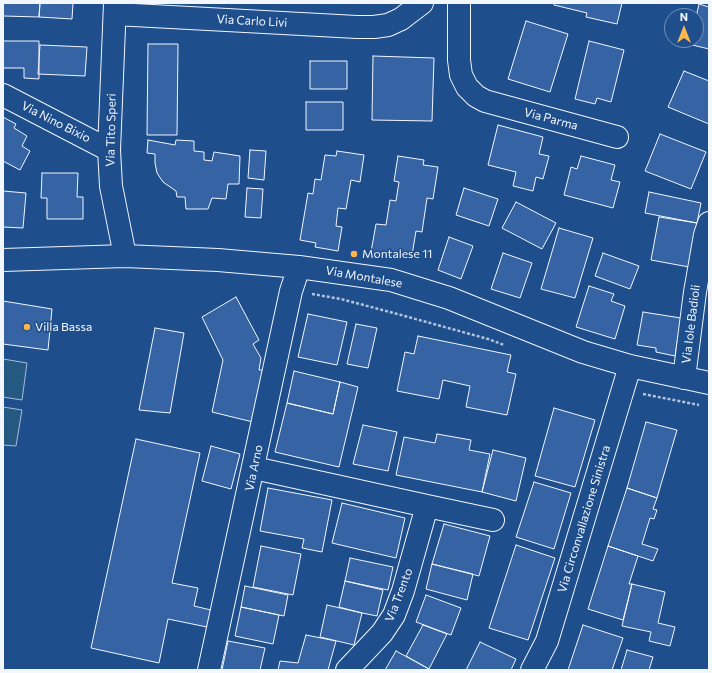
<!DOCTYPE html>
<html>
<head>
<meta charset="utf-8">
<style>
  body { margin:0 }
  #map { position:relative; width:712px; height:673px; overflow:hidden; background:#1f4e8c; font-family:Commissioner,sans-serif }
  canvas { display:block }
  .frame { position:absolute; inset:0; border:4px solid #f2f6ff; pointer-events:none }
  .north { position:absolute; left:664px; top:8px; width:40px; height:40px; box-sizing:border-box; background:#1f4e8c; border:1px solid #7391ba; border-radius:50%; rotate:0deg; font-size:11px; font-weight:700; line-height:16px; text-align:center; color:#f2f6ff }
  .north::after { content:''; display:block; margin:auto; width:14px; height:18px; background:#ffb74d; clip-path:polygon(50% 0,100% 100%,50% 72%,0 100%) }
</style>
</head>
<body>
<div id="map">
<canvas width="712" height="673"></canvas>
<div class="frame"></div>
<div class="north">N</div>
</div>
<script>
const g = document.querySelector('canvas').getContext('2d');
g.lineJoin = 'round';
function fill(path, color) {
  g.fillStyle = color;
  g.fill(path, 'evenodd');
}
function toPath(rows) {
  const path = new Path2D();
  for (const r of rows) {
    path.moveTo(r[0], r[1]);
    for (let i = 2; i < r.length; i += 2) path.lineTo(r[i], r[i + 1]);
  }
  return path;
}
function strokePath(path, color, width, dash) {
  g.strokeStyle = color;
  g.lineWidth = width;
  g.lineCap = dash ? 'butt' : 'round';
  g.setLineDash(dash || []);
  g.stroke(path);
}
function drawText(font, color, halo, rows, align = 'center') {
  g.font = font + ' Commissioner,sans-serif';
  g.lineWidth = 3;
  g.setLineDash([]);
  g.textBaseline = 'middle';
  g.strokeStyle = halo;
  g.fillStyle = color;
  for (const [text, x, y, turn = 0] of rows) {
    g.save();
    g.translate(x, y);
    g.rotate((+turn || 0) * Math.PI / 180);
    g.textAlign = isNaN(turn) ? turn : align;
    if (halo) g.strokeText(text, 0, 0);
    g.fillText(text, 0, 0);
    g.restore();
  }
}
const green = toPath([
  [3,359,27,363,22,400,3,397,3,359],
  [3,407,22,410,16,446,3,445,3,407]
]);
const building = toPath([
  [3,3,40,3,39,17,3,16,3,3],
  [40,3,73,3,72,19,39,17,40,3],
  [554,3,622,3,617,24,586,17,587,13,554,5,554,3],
  [699,4,709,7,709,49,676,41,696,40,696,17,699,4],
  [526,21,568,34,550,92,508,79,526,21],
  [3,41,39,41,39,79,24,78,24,68,3,68,3,41],
  [589,41,624,50,611,102,597,98,595,104,575,99,589,41],
  [148,44,178,44,177,135,147,135,148,44],
  [40,45,87,47,85,76,38,74,40,45],
  [373,56,434,58,432,121,372,120,373,56],
  [310,61,347,61,347,89,310,89,310,61],
  [684,71,709,81,709,124,668,107,684,71],
  [306,102,343,102,343,130,306,130,306,102],
  [3,117,16,124,14,128,27,136,22,146,30,151,20,170,3,161,3,117],
  [498,125,543,137,539,154,549,156,543,179,536,177,533,191,513,186,516,172,488,165,498,125],
  [660,134,706,152,691,189,645,171,660,134],
  [148,140,175,145,176,140,194,141,194,151,204,152,204,160,212,161,214,152,240,156,239,184,228,184,226,199,212,198,208,209,186,209,185,197,177,197,176,191,163,182,157,173,155,163,155,154,147,153,148,140],
  [250,150,266,151,264,180,248,178,250,150],
  [337,151,364,155,360,182,351,180,346,209,338,208,336,226,342,227,338,251,315,247,316,243,300,240,308,193,313,194,315,179,321,180,325,155,336,156,337,151],
  [398,156,424,160,423,165,438,167,433,199,427,198,422,232,416,231,412,255,396,252,396,256,371,252,376,224,386,225,390,200,396,201,399,182,394,181,398,156],
  [581,156,615,165,611,180,620,182,613,208,564,195,571,167,577,169,581,156],
  [42,173,78,173,77,197,83,197,83,219,47,219,47,198,41,198,42,173],
  [247,188,263,189,261,218,245,217,247,188],
  [464,188,498,199,489,226,456,215,464,188],
  [3,191,26,193,23,228,3,227,3,191],
  [649,192,701,203,697,223,645,213,649,192],
  [516,202,556,223,542,249,502,228,516,202],
  [659,217,697,223,689,267,651,260,659,217],
  [559,228,593,238,575,298,541,289,559,228],
  [449,237,473,246,461,279,438,270,449,237],
  [503,253,532,263,520,298,491,289,503,253],
  [603,253,639,266,630,289,595,276,603,253],
  [589,286,614,294,611,301,625,306,615,339,576,327,589,286],
  [236,297,259,340,253,344,261,358,259,370,264,370,253,422,212,412,223,360,202,317,236,297],
  [3,301,52,309,48,350,3,344,3,301],
  [643,312,681,318,675,356,656,352,656,348,637,345,643,312],
  [308,314,347,322,337,365,298,357,308,314],
  [356,324,377,328,368,368,347,364,356,324],
  [155,328,184,333,170,413,139,410,155,328],
  [418,336,511,355,507,372,516,374,507,415,466,407,470,386,443,380,439,399,397,391,405,352,414,354,418,336],
  [294,371,340,382,333,414,287,403,294,371],
  [340,382,358,387,339,467,275,452,287,403,333,414,340,382],
  [554,408,595,420,575,487,535,476,554,408],
  [646,422,677,430,657,498,627,488,646,422],
  [363,425,397,432,388,471,353,464,363,425],
  [437,434,471,440,469,450,490,454,482,492,396,475,404,437,435,443,437,434],
  [136,439,200,453,172,583,198,588,194,606,211,610,207,627,168,619,159,663,91,648,136,439],
  [211,446,240,454,231,489,202,481,211,446],
  [493,450,526,458,516,501,482,492,493,450],
  [534,482,571,493,554,549,516,537,534,482],
  [268,488,332,500,322,552,302,548,304,539,260,531,268,488],
  [627,488,657,498,653,509,657,510,654,519,650,518,642,544,658,549,653,561,608,546,627,488],
  [342,503,405,518,396,558,332,543,342,503],
  [444,524,490,536,479,576,432,564,444,524],
  [516,545,555,558,528,640,489,628,516,545],
  [261,546,301,554,293,595,253,587,261,546],
  [608,546,638,556,629,584,632,584,623,620,588,609,608,546],
  [350,558,393,567,388,590,345,581,350,558],
  [432,564,473,574,467,600,426,589,432,564],
  [345,581,383,590,377,616,362,613,339,607,345,581],
  [632,584,665,592,658,623,675,627,670,646,649,641,651,632,622,626,632,584],
  [245,586,288,595,284,616,241,607,245,586],
  [426,595,461,608,451,635,416,622,426,595],
  [327,605,362,613,354,645,320,637,327,605],
  [241,607,279,615,273,644,235,636,241,607],
  [423,625,447,634,429,669,406,656,423,625],
  [583,625,623,638,612,670,568,670,583,625],
  [306,635,336,641,328,670,278,670,280,661,298,663,306,635],
  [228,641,265,648,260,670,222,670,228,641],
  [480,642,516,659,511,670,466,670,480,642],
  [627,650,653,657,649,670,621,670,627,650],
  [396,651,429,669,428,670,385,670,396,651]
]);
const path = toPath([
  [312,294,341,299,401,315,488,339,504,345],
  [643,394,699,405]
]);
const minor = toPath([
  [115,3,109,150,111,186,125,256],
  [459,3,459,60,461,75,467,87,476,96,485,101,617,137],
  [115,14,357,27,374,27,388,25,401,19,422,3],
  [3,95,109,150],
  [3,260,125,256,218,260,299,267,391,280,449,298,583,352,630,366,709,383],
  [684,378,695,292,705,235,709,223],
  [254,468,427,506,403,591,394,615,382,633,347,670],
  [427,506,493,520],
  [209,670,291,291,299,267],
  [532,670,547,641,630,366]
]);
const markers = [
  [354,254,4,"#ffb74d"],
  [27,327,4,"#ffb74d"]
];
const streetNames = [
  ["Via Carlo Livi",252,21,3],
  ["Via Parma",551,119,15],
  ["Via Nino Bixio",56,122,27],
  ["Via Tito Speri",111,130,-89],
  ["Via Montalese",364,277,10],
  ["Via Iole Badioli",691,324,-83],
  ["Via Arno",254,468,-78],
  ["Via Circonvallazione Sinistra",584,519,-73],
  ["Via Trento",399,595,-69]
];
const poiNames = [
  ["Montalese 11",362,254],
  ["Villa Bassa",35,327]
];
fill(green, '#245a82');
strokePath(green, '#a8bbd7', 1);
fill(building, '#3563a3');
strokePath(building, '#f2f6ff', 1);
strokePath(minor, '#f2f6ff', 24);
strokePath(path, '#b3c4dc', 2.5, [3, 2]);
strokePath(minor, '#1f4e8c', 22);
for (const [x, y, r, color] of markers) {
  const dot = new Path2D();
  dot.arc(x, y, r, 0, 2 * Math.PI);
  g.fillStyle = color;
  g.fill(dot);
  strokePath(dot, '#1f4e8c', 1.5);
}
drawText('12px', '#f2f6ff', '#1f4e8c', streetNames);
drawText('12px', '#f2f6ff', '#1f4e8c', poiNames, 'left');
</script>
</body>
</html>
